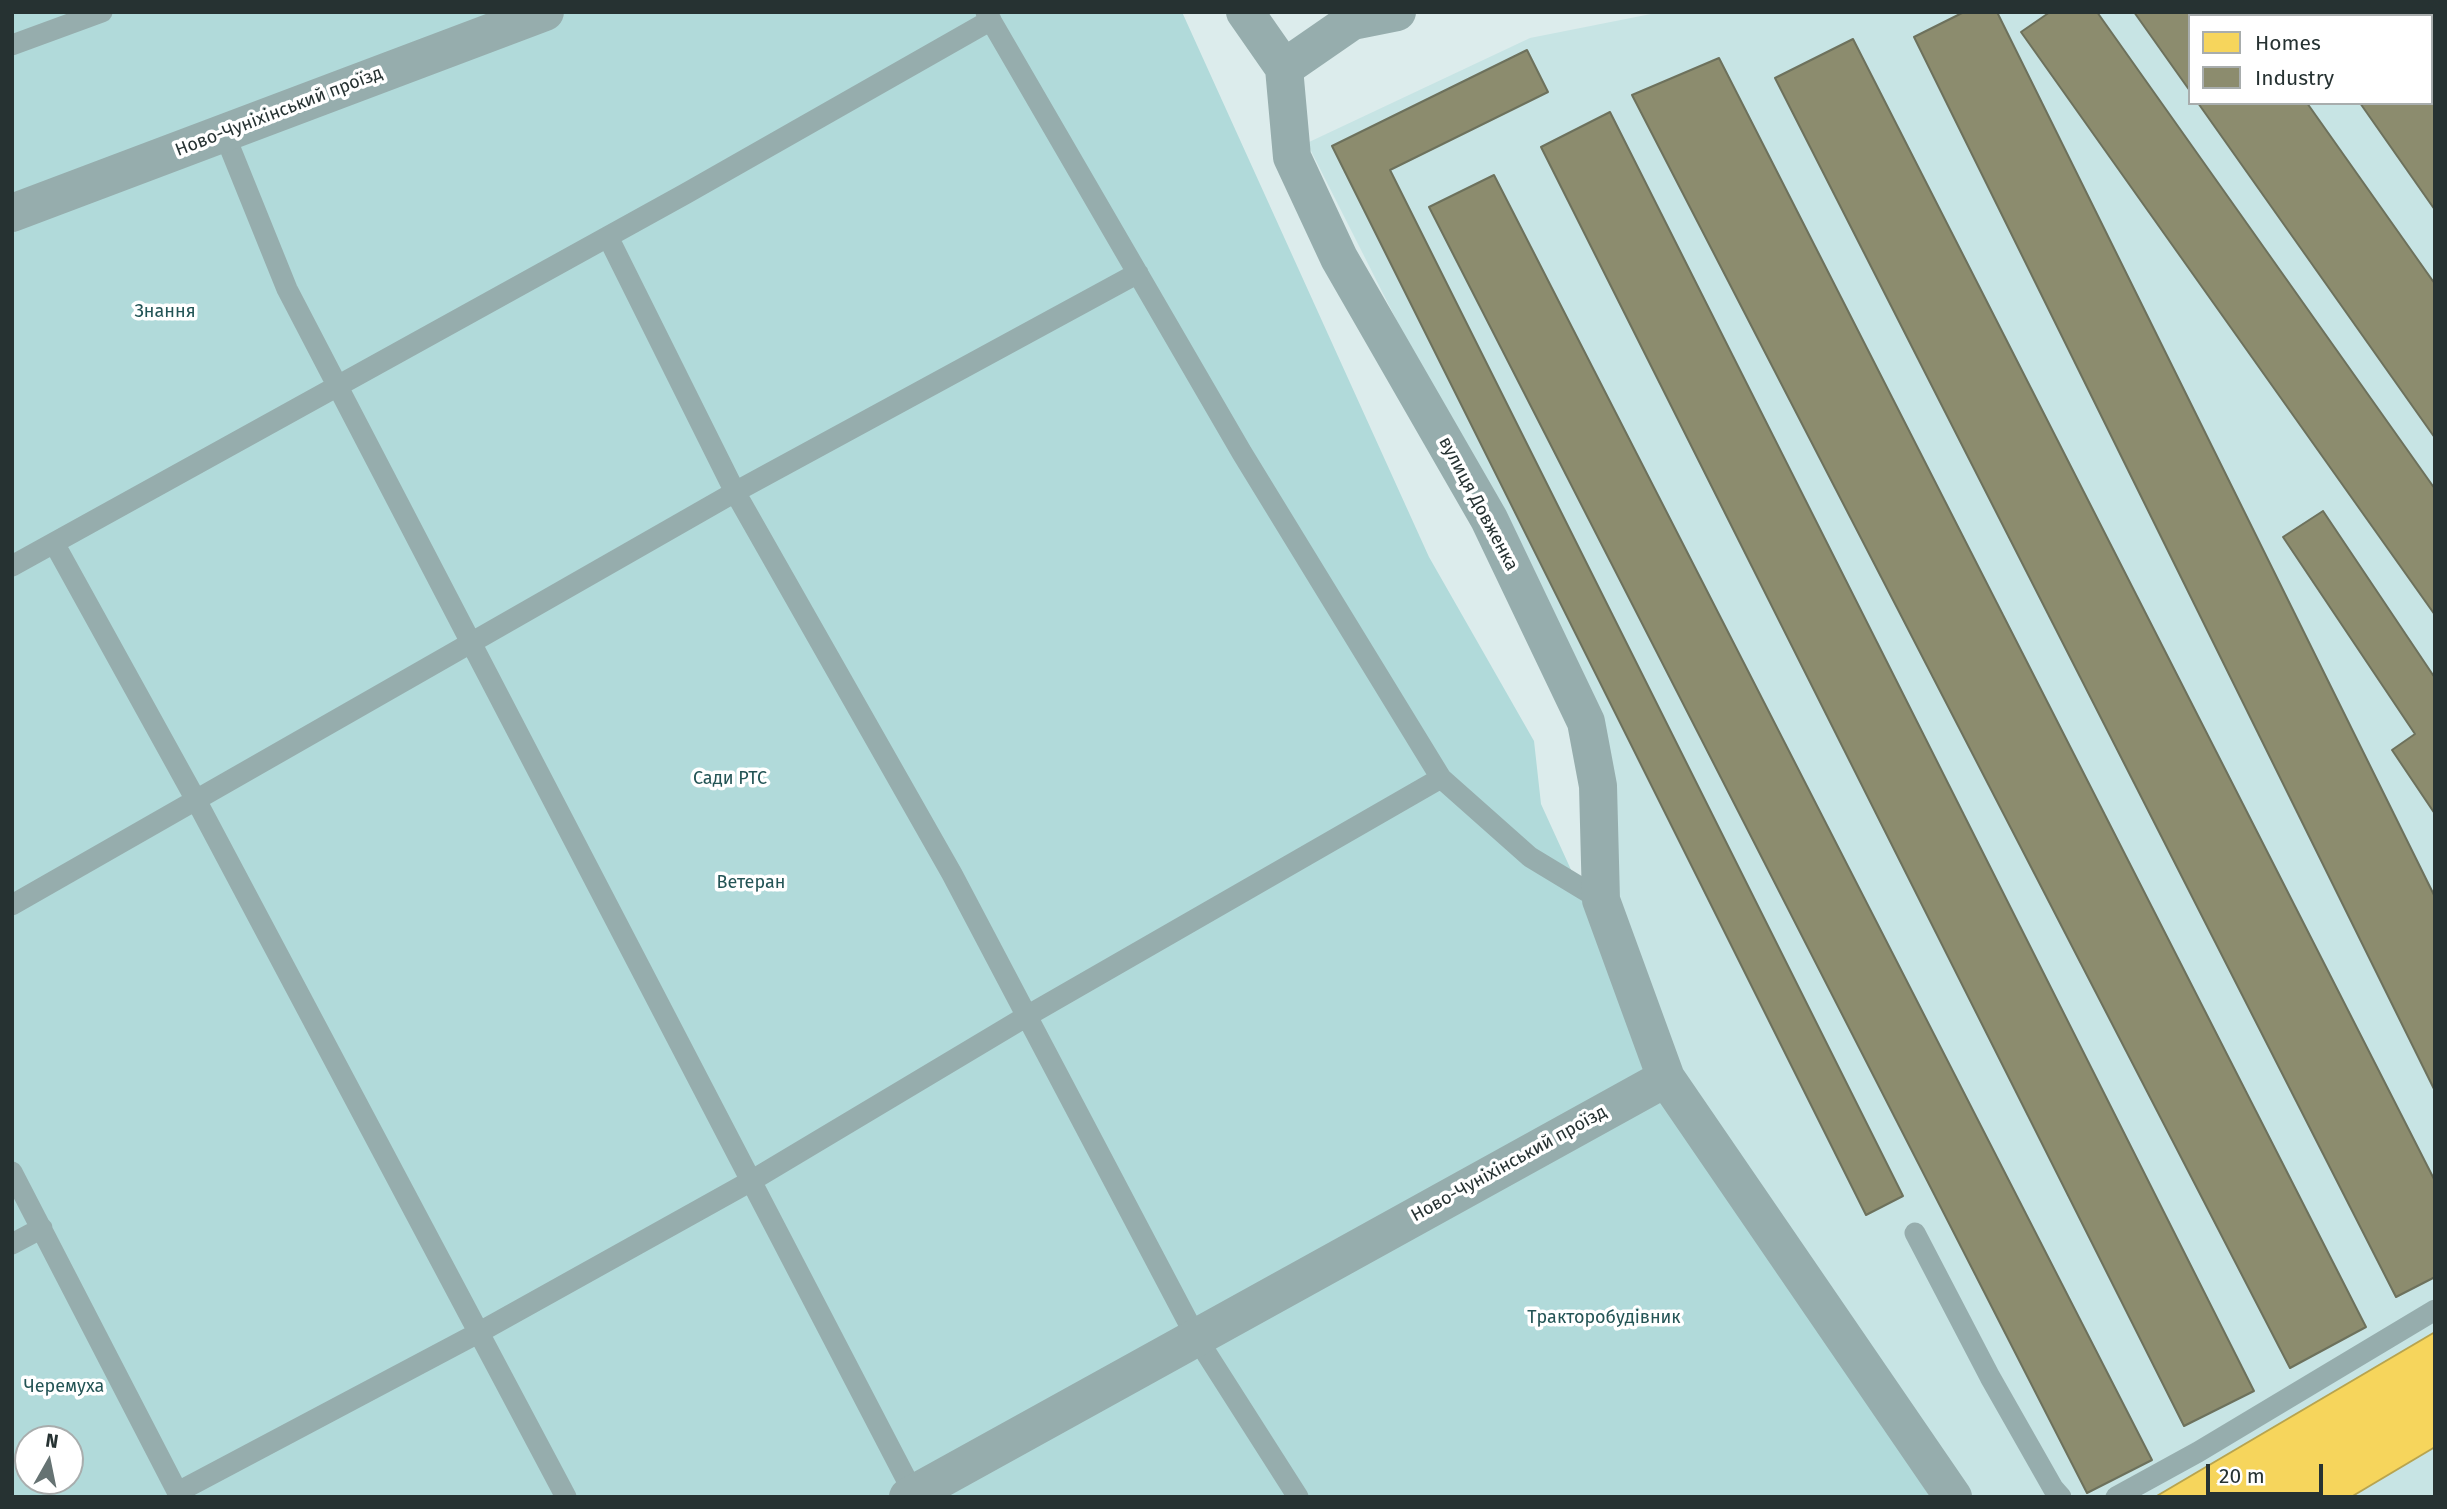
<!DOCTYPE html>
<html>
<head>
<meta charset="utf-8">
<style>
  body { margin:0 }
  #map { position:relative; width:2447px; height:1509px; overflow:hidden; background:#dcecec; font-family:"Fira Sans",sans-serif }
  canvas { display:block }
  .frame { position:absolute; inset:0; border:14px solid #263232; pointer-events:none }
  .legend { position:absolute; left:2188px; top:14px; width:245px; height:91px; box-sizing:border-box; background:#fff; border:2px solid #a8adad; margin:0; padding:9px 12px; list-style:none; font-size:21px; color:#263232 }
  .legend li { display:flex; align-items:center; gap:14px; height:35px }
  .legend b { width:35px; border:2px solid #a8adad }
  .north { position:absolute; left:14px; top:1425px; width:70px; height:70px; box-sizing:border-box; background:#fff; border:2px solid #a8adad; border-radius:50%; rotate:9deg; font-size:19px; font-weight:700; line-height:28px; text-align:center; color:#263232 }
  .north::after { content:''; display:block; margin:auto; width:24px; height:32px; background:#667373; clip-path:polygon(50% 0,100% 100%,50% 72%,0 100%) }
  .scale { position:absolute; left:2206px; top:1464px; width:117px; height:32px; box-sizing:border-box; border:4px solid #263232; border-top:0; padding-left:9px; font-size:21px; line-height:24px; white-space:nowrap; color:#263232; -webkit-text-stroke:5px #fff; paint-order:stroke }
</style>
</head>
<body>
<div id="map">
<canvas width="2447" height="1509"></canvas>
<div class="frame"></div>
<ul class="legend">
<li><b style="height:19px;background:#f6d55c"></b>Homes</li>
<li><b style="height:19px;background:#8c8c6e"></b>Industry</li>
</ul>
<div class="north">N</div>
<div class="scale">20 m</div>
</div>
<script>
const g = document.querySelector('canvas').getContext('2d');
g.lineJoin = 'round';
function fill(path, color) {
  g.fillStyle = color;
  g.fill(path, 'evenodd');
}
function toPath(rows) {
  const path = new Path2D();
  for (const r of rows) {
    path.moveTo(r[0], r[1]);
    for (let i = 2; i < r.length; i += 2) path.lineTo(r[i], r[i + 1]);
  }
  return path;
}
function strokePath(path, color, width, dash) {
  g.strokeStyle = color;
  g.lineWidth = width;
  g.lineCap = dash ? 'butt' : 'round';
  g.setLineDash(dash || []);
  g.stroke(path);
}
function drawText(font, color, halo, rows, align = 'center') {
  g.font = font + ' "Fira Sans",sans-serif';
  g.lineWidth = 7;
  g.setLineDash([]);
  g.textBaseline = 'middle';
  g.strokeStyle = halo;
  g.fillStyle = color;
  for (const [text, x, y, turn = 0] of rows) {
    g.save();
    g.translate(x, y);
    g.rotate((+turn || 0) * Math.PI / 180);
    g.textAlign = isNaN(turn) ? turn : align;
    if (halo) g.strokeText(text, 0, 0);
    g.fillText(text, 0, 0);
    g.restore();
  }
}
const built = toPath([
  [1661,12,2435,12,2435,1497,1965,1497,1672,1068,1612,902,1600,723,1307,143,1530,38],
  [2190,16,2431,16,2431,103,2190,103]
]);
const green = toPath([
  [12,12,1182,12,1429,557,1534,741,1541,804,1666,1078,1930,1497,12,1497],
  [28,1439,70,1439,70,1481,28,1481]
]);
const homes = toPath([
  [2435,1332,2435,1447,2351,1497,2155,1497,2435,1332]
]);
const industry = toPath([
  [1964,12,1997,12,2435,897,2435,1091,1914,37,1964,12],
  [2050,12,2097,12,2435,489,2435,615,2021,32,2050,12],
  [2134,12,2243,12,2245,16,2190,16,2190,91,2134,12],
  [2297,12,2403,12,2405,16,2299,16,2297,12],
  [1853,39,2435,1181,2435,1277,2396,1297,1775,78,1853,39],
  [1527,50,1548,92,1390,170,1903,1196,1866,1215,1332,146,1527,50],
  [2431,53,2435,58,2435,210,2360,103,2431,103,2431,53],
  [1719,58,2366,1327,2290,1368,1632,95,1719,58],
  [2198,103,2307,103,2435,284,2435,438,2198,103],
  [1610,112,2254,1391,2184,1426,1541,147,1610,112],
  [1494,175,2152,1460,2087,1493,1429,207,1494,175],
  [2323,511,2435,678,2435,814,2392,750,2415,734,2283,537,2323,511]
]);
const lane = toPath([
  [986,12,1242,453,1441,778,1530,857,1601,900],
  [12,45,102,12],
  [224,133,287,289,914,1494],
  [608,237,735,492,952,874,1196,1337,1298,1497],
  [54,543,196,800,566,1497],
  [12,566,685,194,991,20],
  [12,905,735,492,1138,273],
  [12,1172,180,1497],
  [1915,1233,1990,1377,2053,1488,2061,1497],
  [12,1244,42,1228],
  [178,1492,478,1333,751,1181,1027,1016,1441,778],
  [2116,1497,2198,1452,2435,1310]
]);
const street = toPath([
  [1245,12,1284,68],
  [1397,12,1352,21,1284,68,1292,157,1339,258,1489,519,1586,722,1598,786,1601,900,1666,1078,1953,1497],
  [12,213,545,12],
  [908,1497,1666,1078]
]);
const streetNames = [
  ["Ново-Чуніхінський проїзд",279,112,-21],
  ["вулиця Довженка",1478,504,62],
  ["Ново-Чуніхінський проїзд",1509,1164,-29]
];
const parkNames = [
  ["Знання",165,312],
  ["Сади РТС",730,779],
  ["Ветеран",751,883],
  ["Тракторобудівник",1604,1318],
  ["Черемуха",64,1387]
];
fill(built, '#c7e4e4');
fill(green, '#b1dada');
fill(homes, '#f6d55c');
strokePath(homes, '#b8a44f', 2);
fill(industry, '#8c8c6e');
strokePath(industry, '#6d715c', 2);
strokePath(lane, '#96adad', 21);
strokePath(street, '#96adad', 38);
drawText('18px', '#263232', '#fff', streetNames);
drawText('18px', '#235455', '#fff', parkNames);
</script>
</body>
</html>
